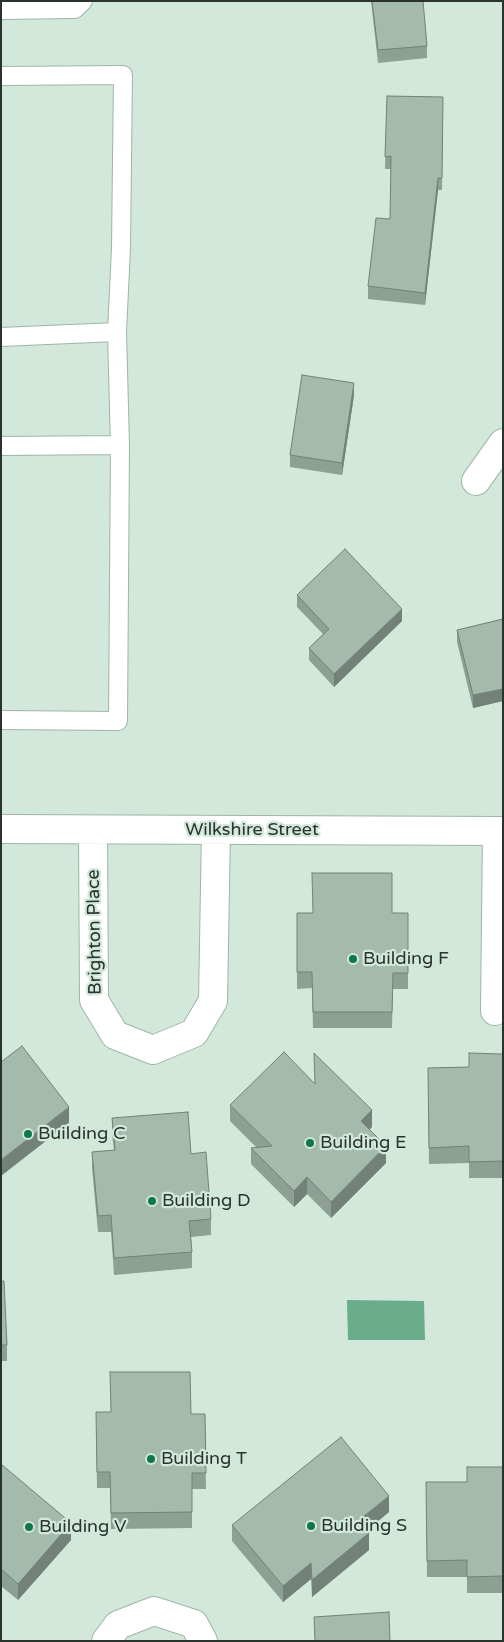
<!DOCTYPE html>
<html>
<head>
<meta charset="utf-8">
<style>
  body { margin:0 }
  #map { position:relative; width:504px; height:1642px; overflow:hidden; background:#d1e8da; font-family:"Varela Round",sans-serif }
  canvas { display:block }
  .frame { position:absolute; inset:0; border:2px solid #29322c; pointer-events:none }
</style>
</head>
<body>
<div id="map">
<canvas width="504" height="1642"></canvas>
<div class="frame"></div>
</div>
<script>
const g = document.querySelector('canvas').getContext('2d');
g.lineJoin = 'round';
function fill(path, color) {
  g.fillStyle = color;
  g.fill(path, 'evenodd');
}
function toPath(rows) {
  const path = new Path2D();
  for (const r of rows) {
    path.moveTo(r[0], r[1]);
    for (let i = 2; i < r.length; i += 2) path.lineTo(r[i], r[i + 1]);
  }
  return path;
}
function strokePath(path, color, width, dash) {
  g.strokeStyle = color;
  g.lineWidth = width;
  g.lineCap = dash ? 'butt' : 'round';
  g.setLineDash(dash || []);
  g.stroke(path);
}
function drawText(font, color, halo, rows, align = 'center') {
  g.font = font + ' "Varela Round",sans-serif';
  g.lineWidth = 4.5;
  g.setLineDash([]);
  g.textBaseline = 'middle';
  g.strokeStyle = halo;
  g.fillStyle = color;
  for (const [text, x, y, turn = 0] of rows) {
    g.save();
    g.translate(x, y);
    g.rotate((+turn || 0) * Math.PI / 180);
    g.textAlign = isNaN(turn) ? turn : align;
    if (halo) g.strokeText(text, 0, 0);
    g.fillText(text, 0, 0);
    g.restore();
  }
}
const water = toPath([
  [347,1300,424,1301,425,1340,348,1340]
]);
const lane = toPath([
  [1,10,75,9,83,1],
  [1,76,123,75,121,248,117,332,120,445,118,721,1,720],
  [1,337,117,332],
  [1,446,120,445]
]);
const street = toPath([
  [476,481,503,443],
  [1,829,503,831],
  [93,830,94,1000,115,1035,153,1050,194,1033,213,1001,216,830],
  [495,1011,497,831],
  [106,1641,118,1625,154,1611,194,1624,203,1641]
]);
const wall = toPath([
  [371,1,423,1,427,46,427,58,378,63],
  [387,96,443,97,442,190,438,190,425,305,368,299,368,286,390,219,391,169,385,169],
  [354,395,342,475,290,467,290,455],
  [297,595,402,621,334,687,309,660,309,648,323,634,297,607],
  [503,619,503,701,473,708,457,642,457,630],
  [297,913,392,913,408,973,408,989,393,989,392,1028,313,1028,312,988,297,989],
  [314,1053,372,1127,369,1129,386,1163,331,1218,307,1194,294,1207,251,1164,251,1148,257,1148,230,1121,230,1105,315,1083],
  [503,1054,503,1178,469,1178,469,1163,429,1164,428,1068,469,1067],
  [112,1118,191,1154,211,1219,211,1235,191,1237,192,1252,192,1268,114,1275,111,1232,98,1232,92,1168,92,1152,114,1150,112,1134],
  [1,1281,7,1345,7,1361,1,1361],
  [191,1414,205,1414,206,1489,192,1489,192,1528,111,1529,110,1488,97,1488,96,1428],
  [1,1464,71,1540,18,1600,1,1586],
  [503,1467,503,1593,467,1593,467,1577,427,1577,426,1482,467,1482],
  [389,1512,367,1530,369,1550,312,1597,311,1579,283,1602,232,1541,232,1525]
]);
const shadedWall = toPath([
  [438,178,438,190,425,305,425,293],
  [354,383,354,395,342,475,342,463],
  [402,609,402,621,334,687,334,674],
  [503,689,503,701,473,708,473,695],
  [69,1107,69,1123,1,1176,1,1160],
  [372,1110,372,1127,361,1138,361,1121],
  [386,1146,386,1163,331,1218,331,1202],
  [307,1177,307,1194,294,1207,294,1191],
  [389,1496,389,1512,359,1537,359,1520],
  [71,1523,71,1540,18,1600,18,1584],
  [369,1533,369,1550,312,1597,312,1580],
  [311,1563,311,1579,283,1602,283,1586]
]);
const building = toPath([
  [372,1,423,1,427,46,378,50,372,1],
  [387,96,443,97,442,178,438,178,425,293,368,286,376,218,390,219,391,156,385,157,387,96],
  [302,375,354,383,342,463,290,455,302,375],
  [345,549,402,609,334,674,309,648,329,629,297,595,345,549],
  [503,619,503,689,473,695,457,630,503,619],
  [312,873,392,873,392,913,408,913,408,973,393,973,392,1012,313,1012,312,972,297,972,297,913,313,913,312,873],
  [22,1046,69,1107,1,1160,1,1062,22,1046],
  [284,1052,315,1084,314,1053,372,1110,361,1121,386,1146,331,1202,307,1177,294,1191,251,1148,272,1146,230,1105,284,1052],
  [469,1053,503,1054,503,1161,469,1162,469,1146,429,1148,428,1068,469,1067,469,1053],
  [188,1112,191,1154,206,1152,211,1219,189,1221,192,1252,114,1258,111,1215,98,1216,92,1152,115,1150,112,1118,188,1112],
  [1,1281,4,1281,7,1345,1,1345,1,1281],
  [110,1372,190,1372,191,1414,205,1414,206,1473,192,1473,192,1512,111,1513,110,1472,97,1472,96,1412,111,1412,110,1372],
  [341,1437,389,1496,359,1520,369,1533,312,1580,311,1563,283,1586,232,1525,341,1437],
  [1,1464,71,1523,18,1584,1,1569,1,1464],
  [467,1467,503,1467,503,1576,467,1577,467,1560,427,1561,426,1482,467,1482,467,1467],
  [389,1612,390,1641,315,1641,314,1617,389,1612]
]);
const markers = [
  [353,959,5,"#10764e"],
  [28,1134,5,"#10764e"],
  [310,1143,5,"#10764e"],
  [152,1201,5,"#10764e"],
  [151,1459,5,"#10764e"],
  [311,1526,5,"#10764e"],
  [29,1527,5,"#10764e"]
];
const streetNames = [
  ["Wilkshire Street",252,830],
  ["Brighton Place",95,932,-91]
];
const poiNames = [
  ["Building F",363,959],
  ["Building C",38,1134],
  ["Building E",320,1143],
  ["Building D",162,1201],
  ["Building T",161,1459],
  ["Building S",321,1526],
  ["Building V",39,1527]
];
fill(water, '#6bac8a');
strokePath(lane, '#9fb5a8', 20);
strokePath(street, '#9fb5a8', 30);
strokePath(lane, '#fff', 18);
strokePath(street, '#fff', 28);
fill(wall, '#8ca094');
fill(shadedWall, '#728278');
fill(building, '#a3baac');
strokePath(building, '#728278', 1);
for (const [x, y, r, color] of markers) {
  const dot = new Path2D();
  dot.arc(x, y, r, 0, 2 * Math.PI);
  g.fillStyle = color;
  g.fill(dot);
  strokePath(dot, '#d1e8da', 2);
}
drawText('18px', '#29322c', '#d1e8da', streetNames);
drawText('18px', '#29322c', '#d1e8da', poiNames, 'left');
</script>
</body>
</html>
